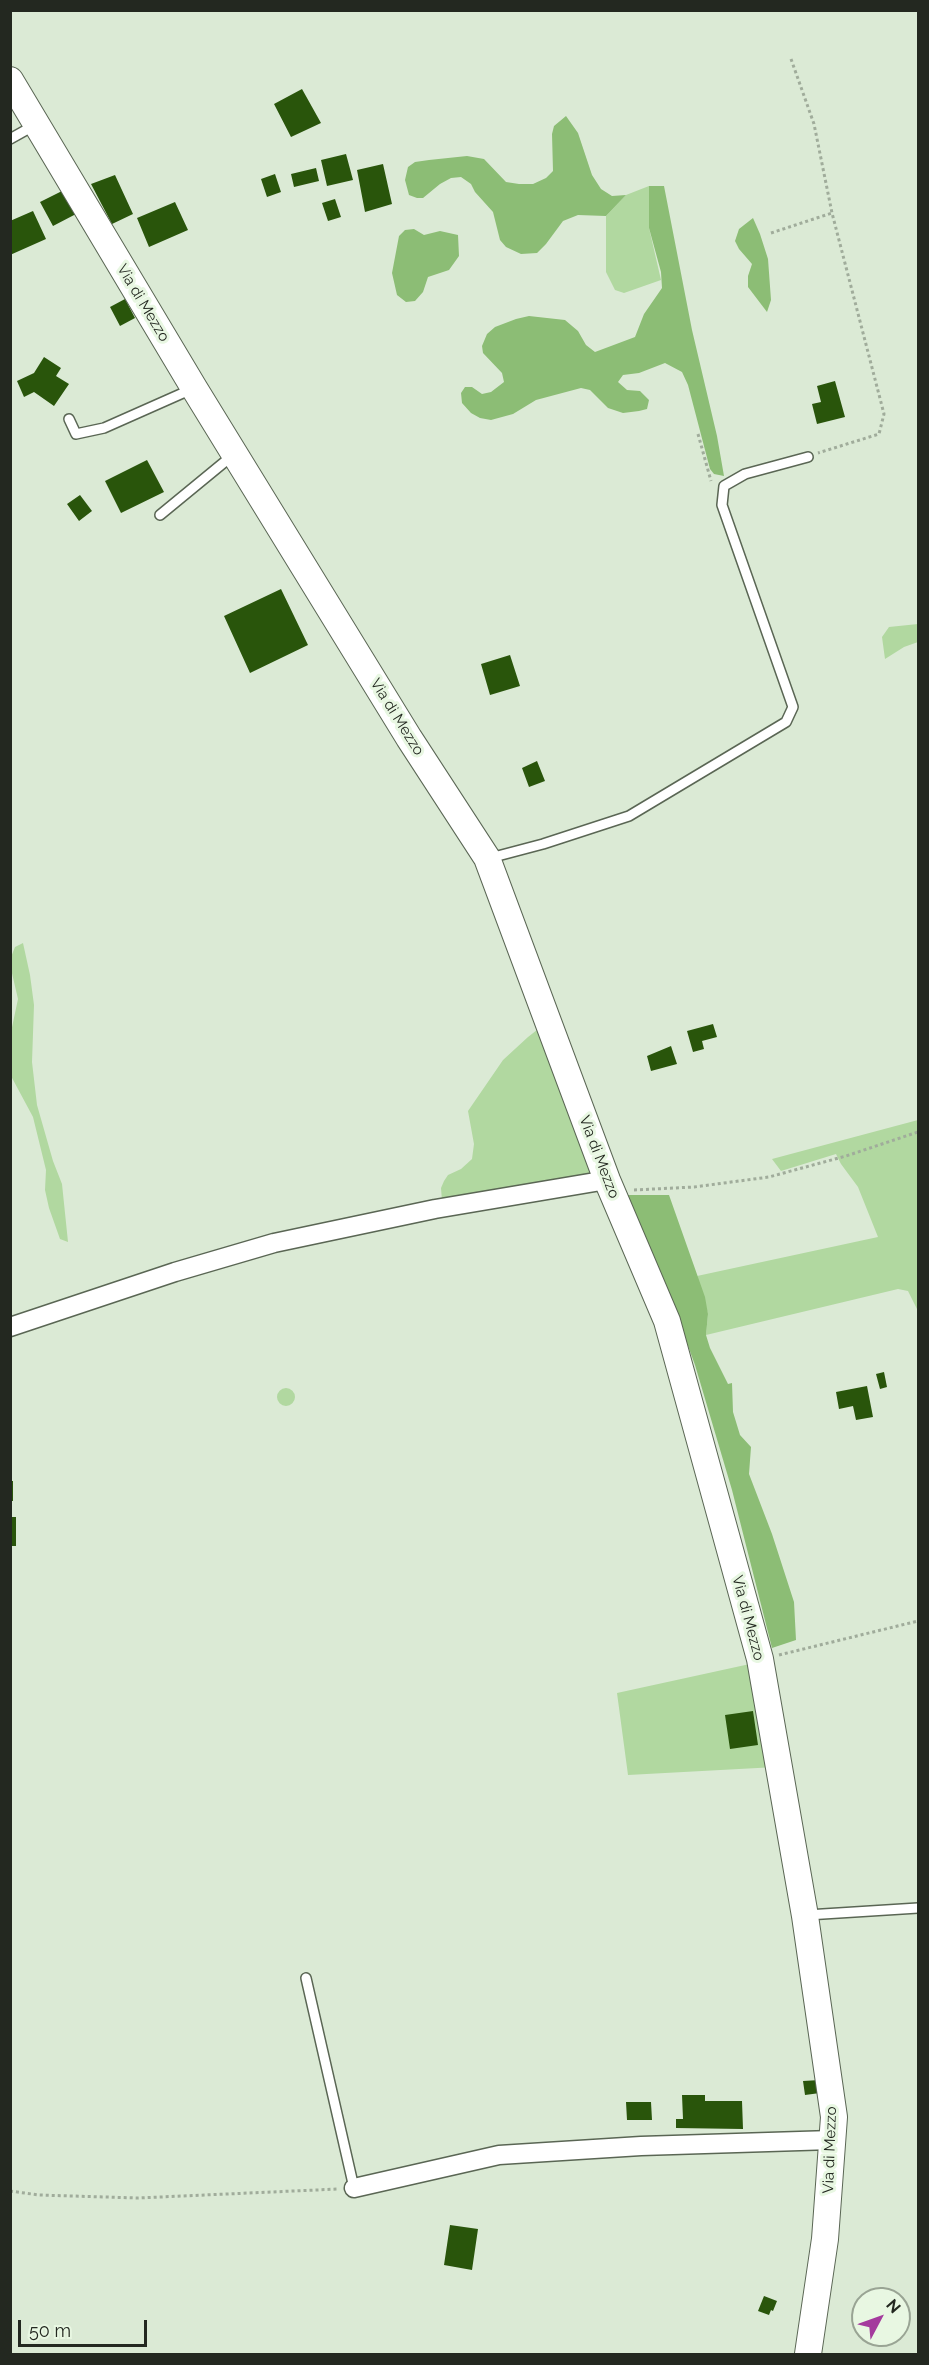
<!DOCTYPE html>
<html>
<head>
<meta charset="utf-8">
<style>
  body { margin:0 }
  #map { position:relative; width:929px; height:2365px; overflow:hidden; background:#dbead5; font-family:Raleway,sans-serif }
  canvas { display:block }
  .frame { position:absolute; inset:0; border:12px solid #232820; pointer-events:none }
  .north { position:absolute; left:851px; top:2287px; width:60px; height:60px; box-sizing:border-box; background:#e8f7e2; border:2px solid #99a494; border-radius:50%; rotate:49deg; font-size:16px; font-weight:700; line-height:24px; text-align:center; color:#232820 }
  .north::after { content:''; display:block; margin:auto; width:21px; height:27px; background:#a43a9d; clip-path:polygon(50% 0,100% 100%,50% 72%,0 100%) }
  .scale { position:absolute; left:18px; top:2320px; width:129px; height:27px; box-sizing:border-box; border:3px solid #232820; border-top:0; padding-left:8px; font-size:18px; line-height:21px; white-space:nowrap; color:#232820; -webkit-text-stroke:4px #e8f7e2; paint-order:stroke }
</style>
</head>
<body>
<div id="map">
<canvas width="929" height="2365"></canvas>
<div class="frame"></div>
<div class="north">N</div>
<div class="scale">50 m</div>
</div>
<script>
const g = document.querySelector('canvas').getContext('2d');
g.lineJoin = 'round';
function fill(path, color) {
  g.fillStyle = color;
  g.fill(path, 'evenodd');
}
function toPath(rows) {
  const path = new Path2D();
  for (const r of rows) {
    if (r.length === 3) {
      path.moveTo(r[0] + r[2], r[1]);
      path.arc(r[0], r[1], r[2], 0, 2 * Math.PI);
      continue;
    }
    path.moveTo(r[0], r[1]);
    for (let i = 2; i < r.length; i += 2) path.lineTo(r[i], r[i + 1]);
  }
  return path;
}
function strokePath(path, color, width, dash) {
  g.strokeStyle = color;
  g.lineWidth = width;
  g.lineCap = dash ? 'butt' : 'round';
  g.setLineDash(dash || []);
  g.stroke(path);
}
function drawText(font, color, halo, rows, align = 'center') {
  g.font = font + ' Raleway,sans-serif';
  g.lineWidth = 6;
  g.setLineDash([]);
  g.textBaseline = 'middle';
  g.strokeStyle = halo;
  g.fillStyle = color;
  for (const [text, x, y, turn = 0] of rows) {
    g.save();
    g.translate(x, y);
    g.rotate((+turn || 0) * Math.PI / 180);
    g.textAlign = isNaN(turn) ? turn : align;
    if (halo) g.strokeText(text, 0, 0);
    g.fillText(text, 0, 0);
    g.restore();
  }
}
const green = toPath([
  [649,186,649,228,661,280,624,293,615,290,606,272,606,216,626,195],
  [918,624,918,642,904,647,885,659,882,637,889,627],
  [23,943,30,975,34,1005,32,1062,37,1105,53,1161,62,1184,68,1242,60,1239,49,1208,45,1190,46,1170,33,1117,11,1076,11,1032,18,999,11,969,11,957,15,947],
  [548,1026,603,1174,442,1201,441,1188,444,1181,448,1175,461,1169,472,1159,474,1144,468,1111,503,1060,528,1037,537,1030],
  [918,1120,918,1311,908,1291,898,1289,706,1335,708,1314,697,1276,878,1237,858,1187,841,1164,836,1154,781,1171,772,1159],
  [286,1397,9],
  [759,1662,776,1767,628,1775,617,1693]
]);
const forest = toPath([
  [566,116,578,133,592,175,601,189,612,196,626,195,606,216,578,215,563,221,546,244,537,253,521,254,506,247,500,240,493,212,475,192,471,184,461,177,451,178,440,184,423,198,417,198,409,195,405,180,408,167,415,162,429,160,467,156,484,159,506,182,519,184,533,184,546,178,553,171,552,134,554,126],
  [649,186,664,186,692,330,717,436,724,476,714,474,710,469,688,385,682,372,665,363,639,373,623,375,618,382,627,390,640,391,649,400,647,409,639,411,623,413,608,408,590,390,581,388,536,400,513,414,491,420,480,418,471,413,462,403,461,393,465,387,472,387,482,394,491,392,504,382,502,373,483,353,482,346,487,334,495,327,516,319,529,316,565,320,578,331,586,345,595,352,635,337,644,314,662,288,661,272,649,228],
  [753,218,760,234,768,259,771,300,767,312,748,287,748,276,752,264,739,249,735,241,739,229],
  [414,229,424,235,440,231,458,235,459,256,449,270,428,277,423,292,415,301,406,302,397,295,392,273,399,236,405,230],
  [625,1195,669,1195,705,1297,708,1314,706,1335,710,1348,728,1384,732,1383,733,1412,740,1435,751,1447,749,1474,772,1534,794,1602,796,1640,772,1648,732,1490,695,1365,672,1302]
]);
const building = toPath([
  [302,89,321,123,291,137,274,104],
  [346,154,353,180,327,186,321,160],
  [383,164,392,204,365,212,357,170],
  [316,168,319,181,294,187,291,174],
  [275,174,281,192,267,197,261,179],
  [115,175,133,214,112,224,91,184],
  [64,190,76,214,53,226,40,202],
  [335,199,341,217,328,221,322,203],
  [175,202,188,230,149,247,137,218],
  [33,211,46,239,10,255,10,221],
  [125,299,135,318,120,326,110,307],
  [44,357,61,368,56,376,69,384,54,406,34,392,24,397,17,381,34,373],
  [835,381,845,417,817,424,812,404,821,402,817,386],
  [147,460,164,492,121,513,105,481],
  [80,495,92,511,79,521,67,504],
  [281,589,308,645,250,673,224,616],
  [510,655,520,686,490,695,481,664],
  [537,761,545,781,529,787,522,768],
  [713,1024,717,1037,702,1041,704,1049,693,1052,687,1031],
  [671,1046,677,1064,651,1071,647,1056],
  [884,1372,887,1387,880,1389,876,1374],
  [867,1386,873,1417,856,1420,853,1406,839,1409,836,1392],
  [10,1481,13,1481,13,1501,10,1501],
  [10,1517,16,1517,16,1546,10,1546],
  [753,1711,758,1745,730,1749,725,1715],
  [820,2080,820,2093,805,2095,803,2081],
  [682,2095,705,2095,705,2101,742,2101,743,2129,676,2128,676,2119,683,2119],
  [626,2102,651,2102,652,2120,627,2120],
  [450,2225,478,2229,472,2270,444,2265],
  [764,2296,777,2301,773,2311,771,2310,769,2315,758,2311]
]);
const path = toPath([
  [791,59,814,124,832,213,884,414,879,434,818,453],
  [771,233,832,213],
  [698,434,711,481],
  [634,1190,694,1187,769,1177,846,1156,918,1132],
  [779,1655,918,1621],
  [10,2191,39,2195,138,2198,338,2189]
]);
const lane = toPath([
  [10,139,35,125],
  [69,419,76,434,104,428,192,389],
  [160,515,233,455],
  [490,858,543,844,629,816,786,722,793,707,722,505,724,486,745,474,808,457],
  [807,1915,918,1908],
  [306,1978,354,2188]
]);
const street = toPath([
  [10,1327,175,1272,274,1243,435,1209,607,1180],
  [354,2188,499,2155,641,2146,832,2140]
]);
const secondary = toPath([
  [10,80,194,388,409,738,487,858,607,1180,667,1321,760,1659,805,1916,834,2117,825,2239,808,2354]
]);
const streetNames = [
  ["Via di Mezzo",143,303,59],
  ["Via di Mezzo",397,717,58],
  ["Via di Mezzo",599,1157,69],
  ["Via di Mezzo",748,1618,75],
  ["Via di Mezzo",830,2150,-88]
];
fill(green, '#b1d8a0');
fill(forest, '#8cbd75');
fill(building, '#29550b');
strokePath(lane, '#5a6654', 12);
strokePath(street, '#5a6654', 21);
strokePath(secondary, '#5a6654', 28);
strokePath(path, '#a0ac9b', 3, [3, 3]);
strokePath(lane, '#fff', 9);
strokePath(street, '#fff', 18);
strokePath(secondary, '#fff', 26);
drawText('15px', '#232820', '#e8f7e2', streetNames);
</script>
</body>
</html>
